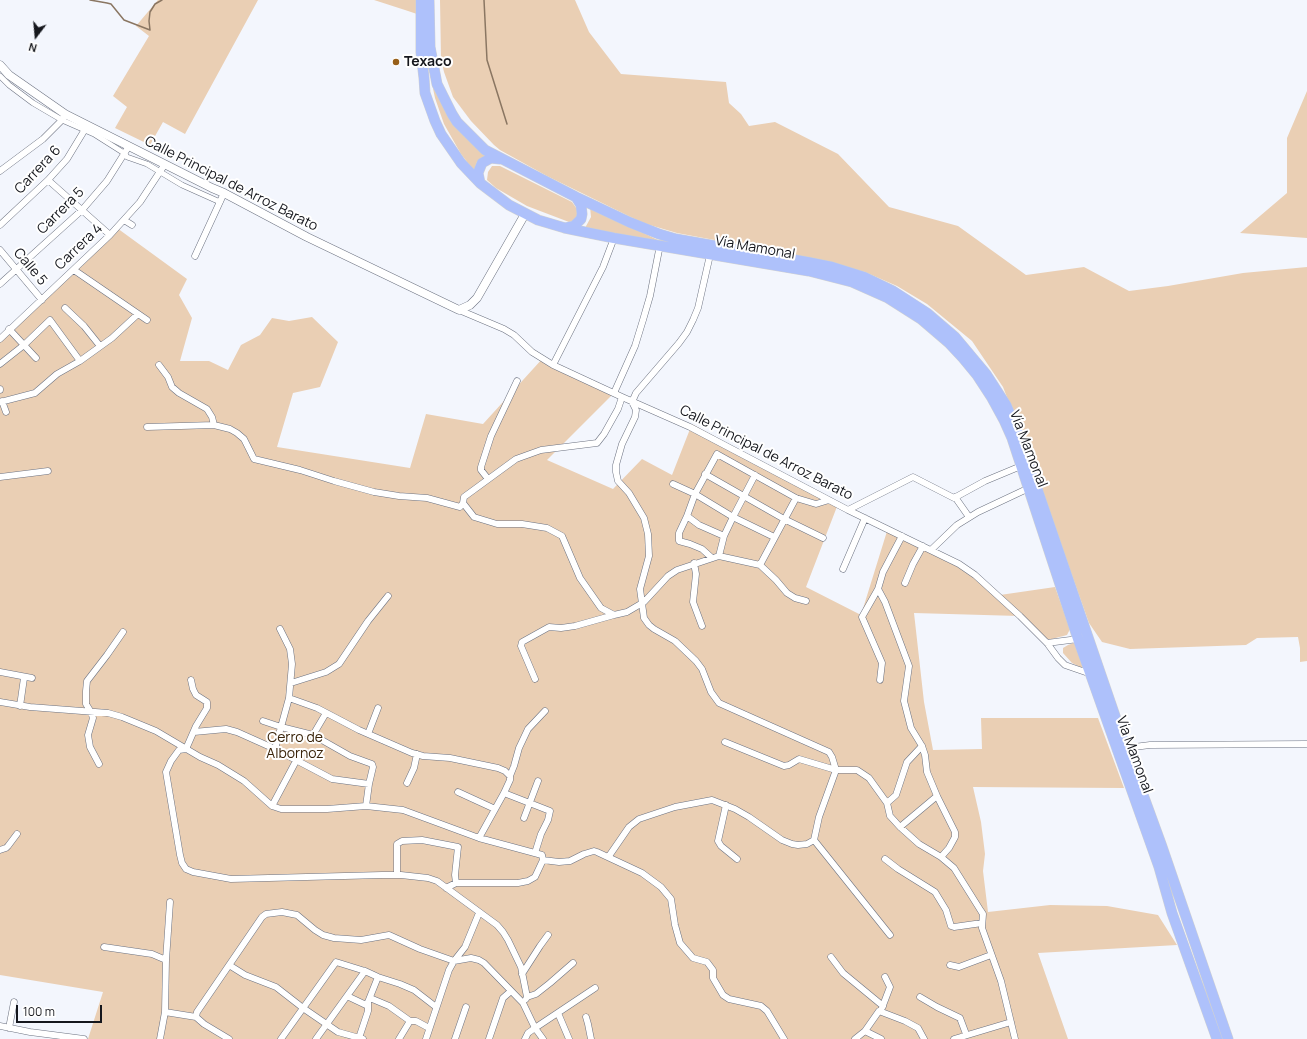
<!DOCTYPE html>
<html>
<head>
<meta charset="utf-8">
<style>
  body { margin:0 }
  #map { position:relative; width:1307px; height:1039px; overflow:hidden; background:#f3f6fd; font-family:Manrope,sans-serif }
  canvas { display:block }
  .north { position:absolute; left:16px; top:16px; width:40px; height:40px; -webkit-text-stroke:3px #fff; paint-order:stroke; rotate:196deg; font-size:11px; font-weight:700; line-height:16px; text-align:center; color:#15171d }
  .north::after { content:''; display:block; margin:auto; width:14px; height:18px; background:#15171d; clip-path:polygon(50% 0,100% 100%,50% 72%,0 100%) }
  .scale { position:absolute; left:16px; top:1005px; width:86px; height:18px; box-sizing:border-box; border:2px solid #15171d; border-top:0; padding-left:5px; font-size:12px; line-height:14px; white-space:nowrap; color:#15171d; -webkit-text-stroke:3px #fff; paint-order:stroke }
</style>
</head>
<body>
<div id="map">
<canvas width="1307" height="1039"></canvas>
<div class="north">N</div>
<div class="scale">100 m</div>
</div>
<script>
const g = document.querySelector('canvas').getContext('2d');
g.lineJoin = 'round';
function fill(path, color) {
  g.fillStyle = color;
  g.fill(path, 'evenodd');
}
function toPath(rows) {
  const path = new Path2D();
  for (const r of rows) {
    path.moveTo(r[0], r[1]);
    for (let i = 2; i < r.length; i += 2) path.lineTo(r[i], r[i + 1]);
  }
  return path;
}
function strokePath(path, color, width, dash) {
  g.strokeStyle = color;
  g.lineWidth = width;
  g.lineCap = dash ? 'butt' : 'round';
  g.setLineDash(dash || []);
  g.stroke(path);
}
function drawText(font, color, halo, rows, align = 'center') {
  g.font = font + ' Manrope,sans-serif';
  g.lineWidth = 4;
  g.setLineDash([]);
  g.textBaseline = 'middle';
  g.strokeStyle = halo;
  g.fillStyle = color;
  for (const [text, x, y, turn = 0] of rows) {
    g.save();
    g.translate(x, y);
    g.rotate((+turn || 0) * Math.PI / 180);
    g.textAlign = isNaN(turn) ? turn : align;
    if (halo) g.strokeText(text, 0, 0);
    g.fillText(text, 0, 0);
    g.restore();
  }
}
const green = toPath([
  [158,0,258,0,185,134,163,122,150,145,115,128,127,107,113,96,149,36,136,26],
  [374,0,417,0,417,14,405,10],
  [440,0,575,0,589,32,621,74,726,82,729,103,741,114,749,126,775,122,838,154,889,207,958,226,1026,275,1084,267,1129,291,1168,286,1243,273,1307,267,1307,661,1300,662,1300,648,1298,637,1257,638,1246,645,1130,649,1102,642,1089,623,1022,435,1003,387,972,341,927,304,897,286,865,272,806,257,677,233,643,223,547,176,500,150,494,145,471,121,453,97,444,72,441,59],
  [425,50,440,97,488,154,477,162,474,171,461,154,444,124,435,98],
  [1307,91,1307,238,1240,233,1287,193,1287,138],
  [492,166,500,166,572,202,579,212,574,221,569,222,527,206,496,188,487,180,488,172],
  [590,207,662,242,585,228,591,217],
  [117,228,187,279,179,295,192,318,180,361,209,361,228,370,241,345,260,335,272,318,289,321,312,317,338,342,320,387,293,393,277,447,410,468,426,414,483,424,543,358,614,393,547,460,613,489,642,459,672,475,692,424,838,504,806,587,861,615,888,528,959,563,1019,616,914,613,924,702,933,750,982,749,981,718,1098,718,1124,788,973,787,981,822,985,854,983,871,988,912,1050,905,1107,906,1158,915,1177,945,1038,953,1068,1039,88,1039,103,992,0,975,0,341,84,264],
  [1055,587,1070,629,1067,635,1048,640,1000,595],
  [1077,642,1086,670,1072,663,1063,653,1063,648,1068,645]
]);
const stream = toPath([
  [90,0,107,3,111,4,124,20,150,30,149,21,150,12,155,4,162,0],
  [484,0,487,60,507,124]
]);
const pedestrian = toPath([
  [0,76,9,85,33,103,62,120,94,134,124,153,127,157,147,164,182,185,220,202]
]);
const minor = toPath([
  [0,171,43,139,62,120,65,114],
  [48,180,110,235],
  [124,220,132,225],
  [0,225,48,180,67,159,87,126],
  [0,250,42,300],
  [195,256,224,193],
  [74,270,147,320],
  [0,284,82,210,107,181,129,146],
  [65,308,84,326,100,346],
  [459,310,504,329,514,335,532,352,553,365,622,397,690,427,848,510,959,564,975,575,1020,616,1047,643,1058,658,1065,665,1091,674],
  [9,329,36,358],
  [0,339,110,235,140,202,165,164],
  [0,364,24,345,50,320,80,361],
  [159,365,168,377,172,387,179,393,207,409,212,417,214,425,230,429,237,433,244,439,254,459,300,470,334,481,374,492,399,496,427,498,460,507,463,503,464,497,516,459,541,450,597,443,604,434,618,409,622,397],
  [553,365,603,267,614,238],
  [0,389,0,390],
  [614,393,635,346,643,320,650,296,660,245],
  [2,401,6,412],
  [0,402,35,393,57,374,80,361,112,338,138,314],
  [147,427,214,425],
  [705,474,784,519,823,538],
  [0,477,48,471],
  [488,479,481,470,481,467,491,436,517,381],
  [673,484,695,494,733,517,774,537],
  [955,497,969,517],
  [463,503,474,517,497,524,522,524,547,528,562,536,580,578,601,608,614,615,627,612,644,602,668,576,677,570,719,556,760,565,776,580,787,593,795,598,806,601],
  [848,510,913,477,954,498,985,481,1021,466],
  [687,516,679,533,679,541,690,544,702,549,712,558],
  [724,536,699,525,687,516,695,494,717,454,796,498,816,504,829,500],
  [902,536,883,572,878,589,885,602,909,666,904,701,911,728,922,746,925,755,927,772,937,796,955,832,955,837,949,848,941,857],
  [931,550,957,525,978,512,1029,488],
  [719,556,724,536,733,517,755,475],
  [694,563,696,574,693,602,702,626],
  [760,565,796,498],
  [843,569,865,518],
  [905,583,913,564,923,546],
  [878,589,862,617,882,663,880,680],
  [1047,643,1078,639],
  [0,672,32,678],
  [535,679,521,646,522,642,549,627,561,628,575,626,614,615],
  [191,680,193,689,196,695,207,702,207,708,196,726,186,749,179,750,171,761,166,772,180,855,182,863,186,869,193,872,231,879,382,875,401,875,428,878,437,881,497,925,503,932,508,940,521,967,527,997],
  [291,683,326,672,339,664,368,621,388,596],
  [289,698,317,708,359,730,412,753,423,756,450,758,498,768,505,771,510,776],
  [0,702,30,707,108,713,122,717,156,731,200,757,218,765,244,781,272,806,281,809,327,809,366,806,403,810,479,838,542,855,543,860],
  [20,706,24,678],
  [263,721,281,727,313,735,350,756,372,764,373,767,369,784],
  [194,732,226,729,237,732,275,749,332,779,369,784,366,806],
  [368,734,378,708],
  [313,735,326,713],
  [725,742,784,766,789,765,799,759,836,770,857,770,869,778,887,803,890,816,900,827,919,844,941,857,954,868,981,911,983,914,982,928,1001,981,1015,1039],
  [1126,748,1150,745,1307,744],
  [275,749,289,698,292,664,290,649,280,629],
  [99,764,90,747,88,735,93,718,91,712,86,704,86,691,87,681,107,655,123,632],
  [407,783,414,768,417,754],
  [458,792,495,809],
  [504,793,550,811,548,820,541,834,535,853],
  [887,803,896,795,907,762,922,746],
  [726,805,718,841,721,846,737,859],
  [272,806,296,761],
  [524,818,538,781],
  [900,827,937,796],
  [479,838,504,793,510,780,510,776,514,766,519,748,528,729,545,711],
  [814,840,890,935],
  [0,850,6,848,8,846,17,834],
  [609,856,629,827,639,819,675,807,712,800,735,809,749,817,782,840,792,844,798,845,807,844,814,840,819,817,836,770,832,757,829,752,719,703,711,692,702,669,696,661,675,641,654,629,649,625,644,618,640,589,649,556,648,534,644,518,629,493,618,481,616,472,616,465,622,444,635,417,636,410,632,402,636,393,679,343,687,332,693,320,698,308,710,255],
  [885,859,898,869,935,892,946,910,951,926,954,927,982,923],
  [543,860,559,862,570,861,584,854,594,851,597,852,642,873,661,887,671,899,675,925,680,943,693,958,707,962,713,970,713,978,723,995,729,999,761,1006,767,1011,784,1039],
  [397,875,397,844,402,841,422,840,458,847,455,875,456,883],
  [446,888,456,883,518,883,528,881,535,877,543,860],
  [104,947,152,954,166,960],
  [831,957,843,973,883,1006],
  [229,965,245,975,276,987,303,1008,338,1032,363,1039],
  [950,965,959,967,991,955],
  [522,974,540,946,548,935],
  [347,996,366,1005,368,1002,378,977],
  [920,997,937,1007,960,1018,966,1034],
  [370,998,389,1006,410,1021,399,1039],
  [526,999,527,997,536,994,550,983,573,963],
  [882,1008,890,987,885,977],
  [165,1012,196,1017,204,1024,229,1039],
  [558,1013,569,1039],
  [196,1017,197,1012,262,917,266,914,282,912,297,915,315,930,323,935,334,938,361,940,389,935,420,949,454,961,471,958,479,960,484,963,523,1003,535,1028,543,1039],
  [586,1017,588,1024,591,1039],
  [410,1021,416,1021,429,1028],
  [0,1026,30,1032,84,1039],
  [9,1028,14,1002],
  [865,1031,881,1039],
  [359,1038,368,1011,368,1002],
  [160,1039,165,1012,166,960,170,902],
  [281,1039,336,962,365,971,378,977,400,984,414,990,436,1007],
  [316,1039,365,971],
  [426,1039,449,970,454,961,465,947,479,913],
  [455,1039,466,1007],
  [489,1039,503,998,511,991],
  [525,1039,528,1033,535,1028,595,988],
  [855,1039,865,1031,879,1011,905,1021,918,1028,924,1039],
  [954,1039,1011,1022]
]);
const tertiary = toPath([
  [0,65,9,75,65,114,212,188,224,193,307,237,459,310,470,305,477,298,525,214]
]);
const primary = toPath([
  [421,0,421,52,424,78,425,93,435,121,441,134,461,163,480,183,509,205,538,220,565,228,614,238,809,271,852,282,888,298,921,319,949,343,963,358,977,375,992,398,1004,420,1012,438,1078,639,1159,867,1172,913,1217,1039],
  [429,0,430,47,437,84,452,114,457,122,485,150,576,197,629,222,659,234,676,239,807,262,832,267,864,277,893,291,927,313,955,337,986,374,1006,405,1019,436,1126,748,1161,844,1228,1039],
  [480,183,478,173,482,163,491,158,500,159],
  [565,228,574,226,581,219,582,214,581,205,576,197]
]);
const markers = [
  [396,62,4,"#975f19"]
];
const poiNames = [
  ["Texaco",404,62]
];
const streetNames = [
  ["Carrera 6",38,170,-47],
  ["Calle Principal de Arroz Barato",231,184,27],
  ["Carrera 5",61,211,-45],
  ["Carrera 4",79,247,-44],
  ["Vía Mamonal",755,248,10],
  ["Calle 5",30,267,50],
  ["Vía Mamonal",1028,449,69],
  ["Calle Principal de Arroz Barato",766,453,27],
  ["Vía Mamonal",1134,755,70]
];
const parkNames = [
  ["Cerro de",295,738],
  ["Albornoz",295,754]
];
fill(green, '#eacfb4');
strokePath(stream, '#8a7662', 1.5);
strokePath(pedestrian, '#6c7281', 6);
strokePath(minor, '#6c7281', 7);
strokePath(tertiary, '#6c7281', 9);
strokePath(primary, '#d0d1d2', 11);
strokePath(pedestrian, '#fff', 5);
strokePath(minor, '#fff', 6);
strokePath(tertiary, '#fff', 8);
strokePath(primary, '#aec1fb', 10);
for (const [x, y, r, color] of markers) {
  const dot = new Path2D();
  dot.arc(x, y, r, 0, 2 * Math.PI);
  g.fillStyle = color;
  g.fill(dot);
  strokePath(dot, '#fff', 1.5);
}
drawText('bold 14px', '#15171d', '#fff', poiNames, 'left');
drawText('14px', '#15171d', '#fff', streetNames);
drawText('14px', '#3a240a', '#fff', parkNames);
</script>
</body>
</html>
